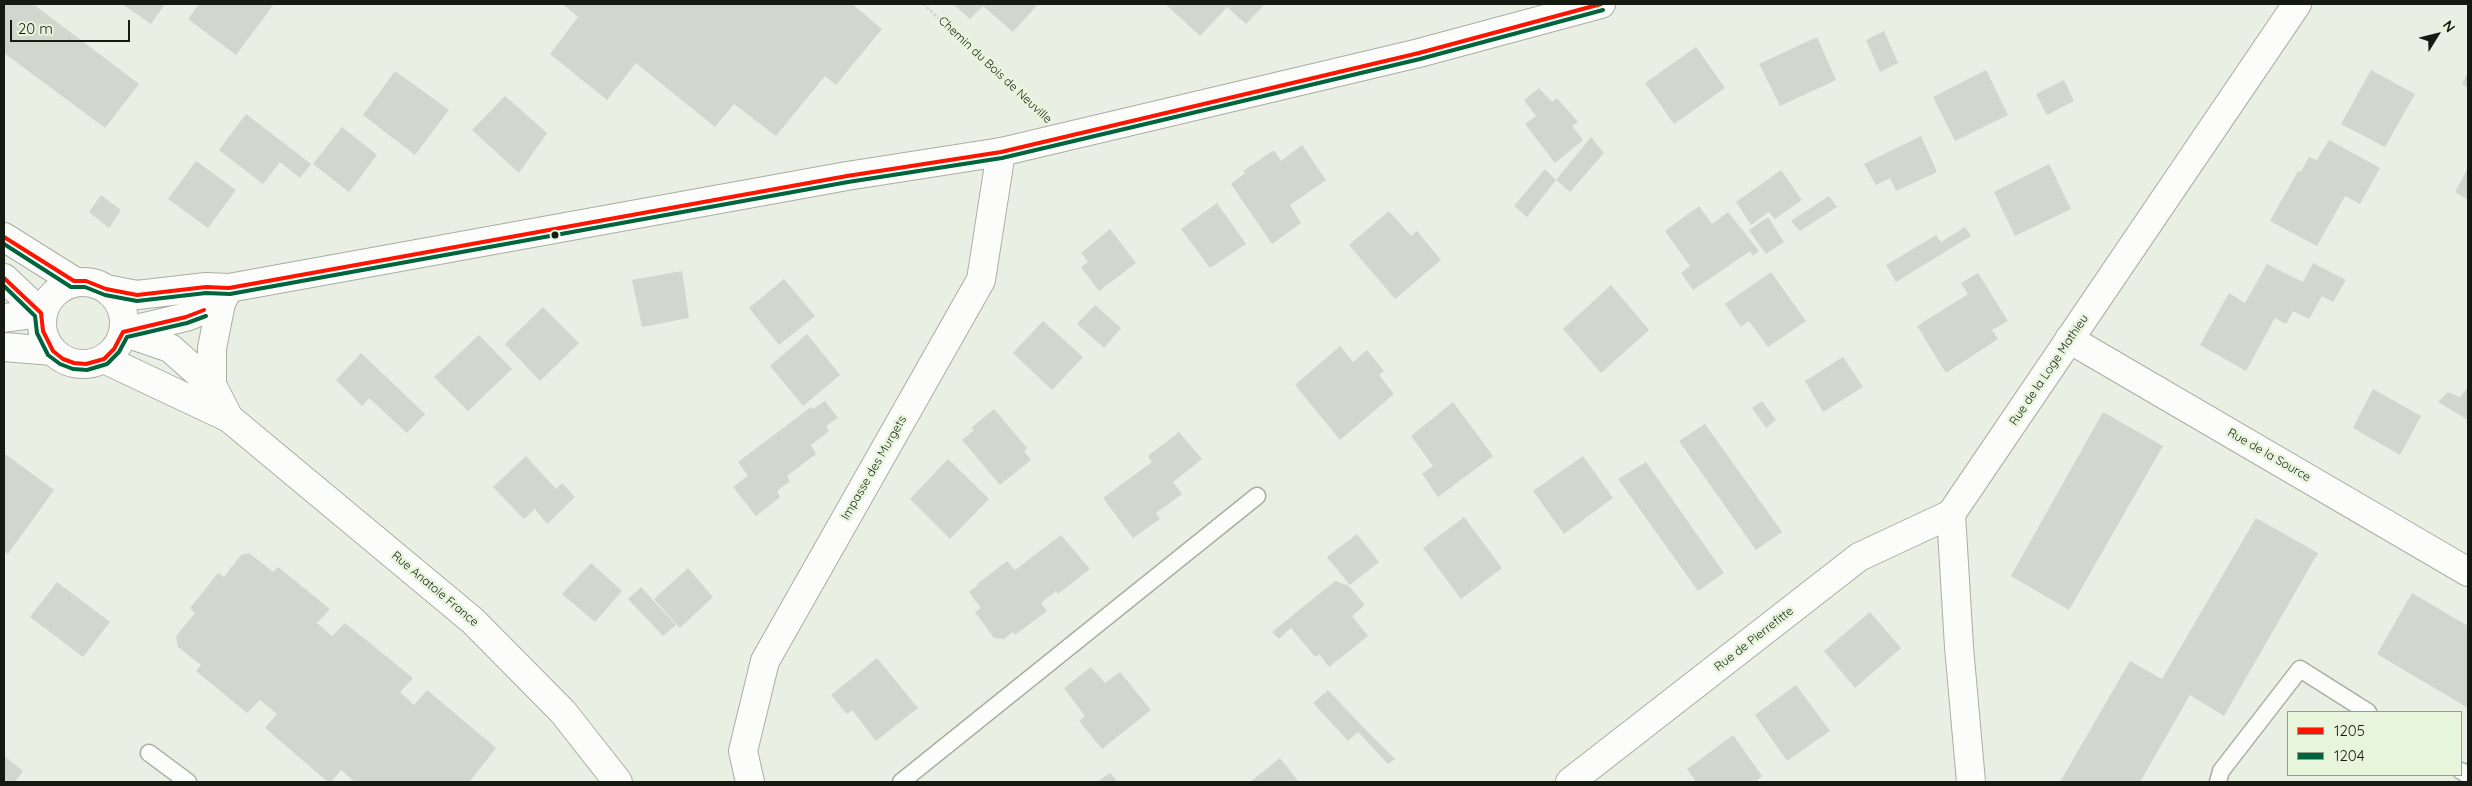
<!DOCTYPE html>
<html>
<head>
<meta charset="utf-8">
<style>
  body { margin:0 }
  #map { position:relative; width:2472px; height:786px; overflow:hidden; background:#e9efe3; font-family:Quicksand,sans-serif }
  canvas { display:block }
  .frame { position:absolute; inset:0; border:5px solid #161b12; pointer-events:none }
  .legend { position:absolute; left:2287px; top:711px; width:175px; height:65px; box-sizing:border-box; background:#e8f5dd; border:1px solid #949e8c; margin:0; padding:6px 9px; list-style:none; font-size:15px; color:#161b12 }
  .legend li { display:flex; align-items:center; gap:10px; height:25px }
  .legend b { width:25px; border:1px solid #949e8c }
  .north { position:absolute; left:2412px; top:10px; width:50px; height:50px; -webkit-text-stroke:4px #e8f5dd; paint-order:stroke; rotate:54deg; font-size:14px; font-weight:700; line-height:20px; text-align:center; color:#161b12 }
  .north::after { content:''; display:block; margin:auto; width:18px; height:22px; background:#161b12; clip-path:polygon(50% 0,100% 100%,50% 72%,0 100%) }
  .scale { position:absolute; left:10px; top:20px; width:120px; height:22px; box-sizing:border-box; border:2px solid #161b12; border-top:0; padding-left:6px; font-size:15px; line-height:18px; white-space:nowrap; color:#161b12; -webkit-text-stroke:4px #e8f5dd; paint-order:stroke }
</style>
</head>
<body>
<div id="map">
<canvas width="2472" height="786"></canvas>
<div class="frame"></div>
<ul class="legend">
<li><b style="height:6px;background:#ff1400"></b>1205</li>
<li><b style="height:6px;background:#00643c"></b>1204</li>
</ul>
<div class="north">N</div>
<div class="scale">20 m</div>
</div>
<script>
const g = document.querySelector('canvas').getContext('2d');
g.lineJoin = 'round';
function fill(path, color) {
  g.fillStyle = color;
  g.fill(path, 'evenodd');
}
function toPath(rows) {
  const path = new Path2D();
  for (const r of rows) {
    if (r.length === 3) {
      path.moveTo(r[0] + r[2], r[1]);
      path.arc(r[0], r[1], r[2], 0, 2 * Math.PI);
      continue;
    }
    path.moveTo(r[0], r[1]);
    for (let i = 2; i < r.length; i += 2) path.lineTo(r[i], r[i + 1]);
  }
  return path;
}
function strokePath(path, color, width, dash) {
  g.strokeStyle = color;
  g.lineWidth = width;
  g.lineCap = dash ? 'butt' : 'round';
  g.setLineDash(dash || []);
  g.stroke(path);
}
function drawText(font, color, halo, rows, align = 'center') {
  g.font = font + ' Quicksand,sans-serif';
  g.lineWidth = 5;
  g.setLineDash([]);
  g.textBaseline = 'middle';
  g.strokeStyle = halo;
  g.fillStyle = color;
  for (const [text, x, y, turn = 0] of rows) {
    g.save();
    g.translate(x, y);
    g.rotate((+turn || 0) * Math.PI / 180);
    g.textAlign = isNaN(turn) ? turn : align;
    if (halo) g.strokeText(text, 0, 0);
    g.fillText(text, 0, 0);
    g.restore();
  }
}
const building = toPath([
  [4,4,33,4,139,84,105,128,4,53],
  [122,4,165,4,151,24],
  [199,4,274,4,236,55,188,19],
  [563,4,852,4,882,29,836,85,825,76,776,136,734,104,715,127,636,63,607,100,550,54,578,17],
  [953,4,1038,4,1013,32,983,6,970,19],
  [1165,4,1265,4,1246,24,1227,7,1200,36],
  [1884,31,1898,63,1880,72,1866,40],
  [1817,37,1836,80,1780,106,1759,64],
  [1696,47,1725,88,1674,124,1645,83],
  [1986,70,2008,115,1955,141,1933,97],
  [2371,70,2415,94,2385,147,2341,124],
  [395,71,449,110,415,155,363,115],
  [2468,72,2468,88,2462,84],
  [2064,80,2074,101,2047,115,2036,94],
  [1539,88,1552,102,1557,98,1578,122,1572,126,1583,140,1555,163,1525,124,1536,116,1524,100],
  [505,96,547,133,519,173,472,130],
  [246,114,311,164,300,178,280,162,263,184,219,150],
  [342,127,377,155,349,192,313,164],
  [1921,136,1937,172,1896,191,1890,178,1876,185,1864,164],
  [1591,137,1604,153,1570,192,1556,180],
  [2329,140,2380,168,2360,204,2345,196,2317,246,2270,221,2298,171,2301,172,2309,157,2317,160],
  [1302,145,1326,180,1290,205,1301,223,1272,244,1231,184,1245,173,1243,171,1274,150,1281,161],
  [196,161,236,190,208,228,168,199],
  [2049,164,2071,209,2015,236,1994,192],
  [2468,168,2468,200,2455,192],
  [1545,169,1556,180,1527,217,1514,206],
  [1781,170,1802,200,1775,219,1769,212,1751,225,1736,202],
  [101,195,121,210,109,228,89,212],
  [1829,196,1837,207,1800,231,1791,221],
  [1217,203,1246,244,1210,268,1181,229],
  [1699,206,1712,224,1728,212,1759,251,1753,256,1750,251,1693,290,1681,273,1690,266,1665,231],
  [1389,211,1411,236,1417,231,1441,260,1395,299,1349,245],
  [1768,217,1784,242,1766,254,1749,230],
  [1965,227,1971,236,1896,282,1886,265,1936,235,1941,242],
  [1110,229,1136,263,1099,291,1081,267,1088,262,1081,253],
  [2313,263,2346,280,2333,302,2322,296,2309,319,2293,311,2286,324,2275,318,2246,371,2200,345,2229,293,2245,303,2267,264,2303,282],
  [682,271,689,318,642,327,632,280],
  [1771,272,1806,321,1768,347,1749,321,1741,327,1725,304],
  [1978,273,2008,321,1992,330,1998,339,1946,373,1917,326,1968,294,1961,283],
  [784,279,815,316,779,345,749,308],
  [1611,285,1649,330,1601,373,1563,329],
  [1095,305,1121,328,1104,348,1077,324],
  [543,307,579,343,540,381,505,344],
  [1043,321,1083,357,1052,390,1013,353],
  [807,334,840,375,803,406,770,366],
  [479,335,512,369,468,411,434,377],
  [1340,346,1353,362,1367,350,1384,371,1379,375,1394,394,1340,440,1295,385],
  [361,353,425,414,407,433,369,398,362,406,336,380],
  [1843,357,1863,387,1823,412,1805,381],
  [2468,387,2468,420,2438,402,2448,392,2460,397],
  [2373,389,2421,416,2400,455,2353,428],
  [825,401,838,418,826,426,829,431,811,445,816,454,787,476,790,481,777,491,780,497,756,516,733,487,748,476,738,462,811,407,813,409],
  [1762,401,1776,420,1766,428,1752,408],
  [1453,402,1493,456,1438,497,1422,474,1433,466,1411,436],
  [994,409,1027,448,1024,451,1031,460,1000,485,962,440,974,430,971,428],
  [2103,412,2163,446,2069,610,2011,576],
  [1705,424,1782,532,1756,550,1679,441],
  [1179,432,1202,459,1173,482,1182,494,1156,513,1160,519,1133,538,1103,498,1152,462,1148,456],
  [4,453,54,490,8,554,4,551],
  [526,456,556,489,562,483,575,497,547,524,535,509,524,519,493,487],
  [1583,456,1613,498,1564,534,1533,491],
  [948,459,989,499,950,539,910,499],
  [1646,462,1724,573,1698,591,1618,479],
  [1464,517,1502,568,1461,599,1423,548],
  [2256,518,2318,553,2224,716,2190,695,2140,782,2060,782,2130,661,2162,679],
  [1357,534,1379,562,1350,585,1327,557],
  [1061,535,1090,569,1058,594,1056,591,1041,603,1047,611,1015,635,1013,632,1004,639,994,638,975,612,981,608,969,592,978,585,977,584,1007,561,1015,570],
  [249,553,273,572,278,567,330,609,317,623,332,636,345,623,413,678,400,692,414,705,427,690,496,748,470,781,472,782,355,782,341,770,331,782,328,782,265,728,277,714,260,700,247,713,196,671,201,665,178,647,176,636,195,613,190,608,218,573,224,577,241,555],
  [591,563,622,591,595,622,562,594],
  [688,568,713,597,680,628,654,599],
  [1335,581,1349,586,1365,605,1352,616,1368,636,1329,667,1319,654,1315,657,1291,628,1279,639,1272,632],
  [57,582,110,622,83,657,30,617],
  [641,587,676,625,663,636,628,599],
  [2412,593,2468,626,2468,708,2377,654],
  [1870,612,1901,648,1855,688,1824,651],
  [877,658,918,708,876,741,852,710,847,714,831,695],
  [1091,667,1105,683,1120,672,1151,710,1102,749,1079,721,1085,716,1064,688],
  [1796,685,1830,731,1787,761,1755,715],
  [1328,690,1363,727,1395,759,1388,764,1358,732,1348,741,1313,703],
  [1733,735,1762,776,1755,782,1696,782,1687,769],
  [4,756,23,771,15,782,4,782],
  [1280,758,1299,782,1250,782],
  [1110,773,1118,782,1097,782]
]);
const path = toPath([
  [923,4,1036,107]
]);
const lane = toPath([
  [149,753,188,782],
  [2461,771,2468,775],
  [901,782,1257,496],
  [2218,782,2221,771,2300,669,2368,712]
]);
const street = toPath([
  [2069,339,2468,572],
  [750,782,743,751,765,661,981,280,1001,152],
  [1570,782,1859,557,1951,514],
  [1971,782,1959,647,1951,514,2297,4]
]);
const secondary = toPath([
  [4,237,74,281],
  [4,278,41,313],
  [83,323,41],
  [106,289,137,295,206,287,229,288,847,176,1001,152,1419,53,1601,4],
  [4,318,41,313],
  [123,332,170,348,212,385,229,418],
  [123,332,186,317,221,303,229,288],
  [4,347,53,351],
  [104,359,229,418,473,621,563,712,618,782],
  [212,385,212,348,221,303]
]);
const bus1 = toPath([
  [4,237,74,281,86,281,106,289,137,295,206,287,229,288,847,176,1001,152,1419,53,1601,4],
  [4,278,41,313,43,331,53,351,63,359,74,363,86,364,104,359,114,349,123,332,186,317,204,310]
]);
const bus2 = toPath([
  [4,244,71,287,85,287,105,295,137,301,206,293,230,294,848,182,1002,158,1420,59,1603,10],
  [4,286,35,316,37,333,48,355,60,364,73,369,87,370,107,364,119,352,127,337,187,323,206,316]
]);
const markers = [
  [555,235,4.5,"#161b12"]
];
const streetNames = [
  ["Chemin du Bois de Neuville",995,70,43],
  ["Rue de la Loge Mathieu",2049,370,-56],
  ["Rue de la Source",2269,455,30],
  ["Impasse des Murgets",874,468,-60],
  ["Rue Anatole France",435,589,40],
  ["Rue de Pierrefitte",1754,639,-38]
];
fill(building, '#d2d7cd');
strokePath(lane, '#a9aea4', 19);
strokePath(street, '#a9aea4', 30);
strokePath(secondary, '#a9aea4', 30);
strokePath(path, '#d3d6d1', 3, [2.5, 2.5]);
strokePath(lane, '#fcfdfb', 16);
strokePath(street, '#fcfdfb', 28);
strokePath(secondary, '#fcfdfb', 28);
strokePath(bus1, '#ff1400', 4);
strokePath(bus2, '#00643c', 4);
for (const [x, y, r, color] of markers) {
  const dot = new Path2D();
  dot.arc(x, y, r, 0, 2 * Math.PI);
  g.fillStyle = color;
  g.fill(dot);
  strokePath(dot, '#e8f5dd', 2);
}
drawText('12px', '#161b12', '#e8f5dd', streetNames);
</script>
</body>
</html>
